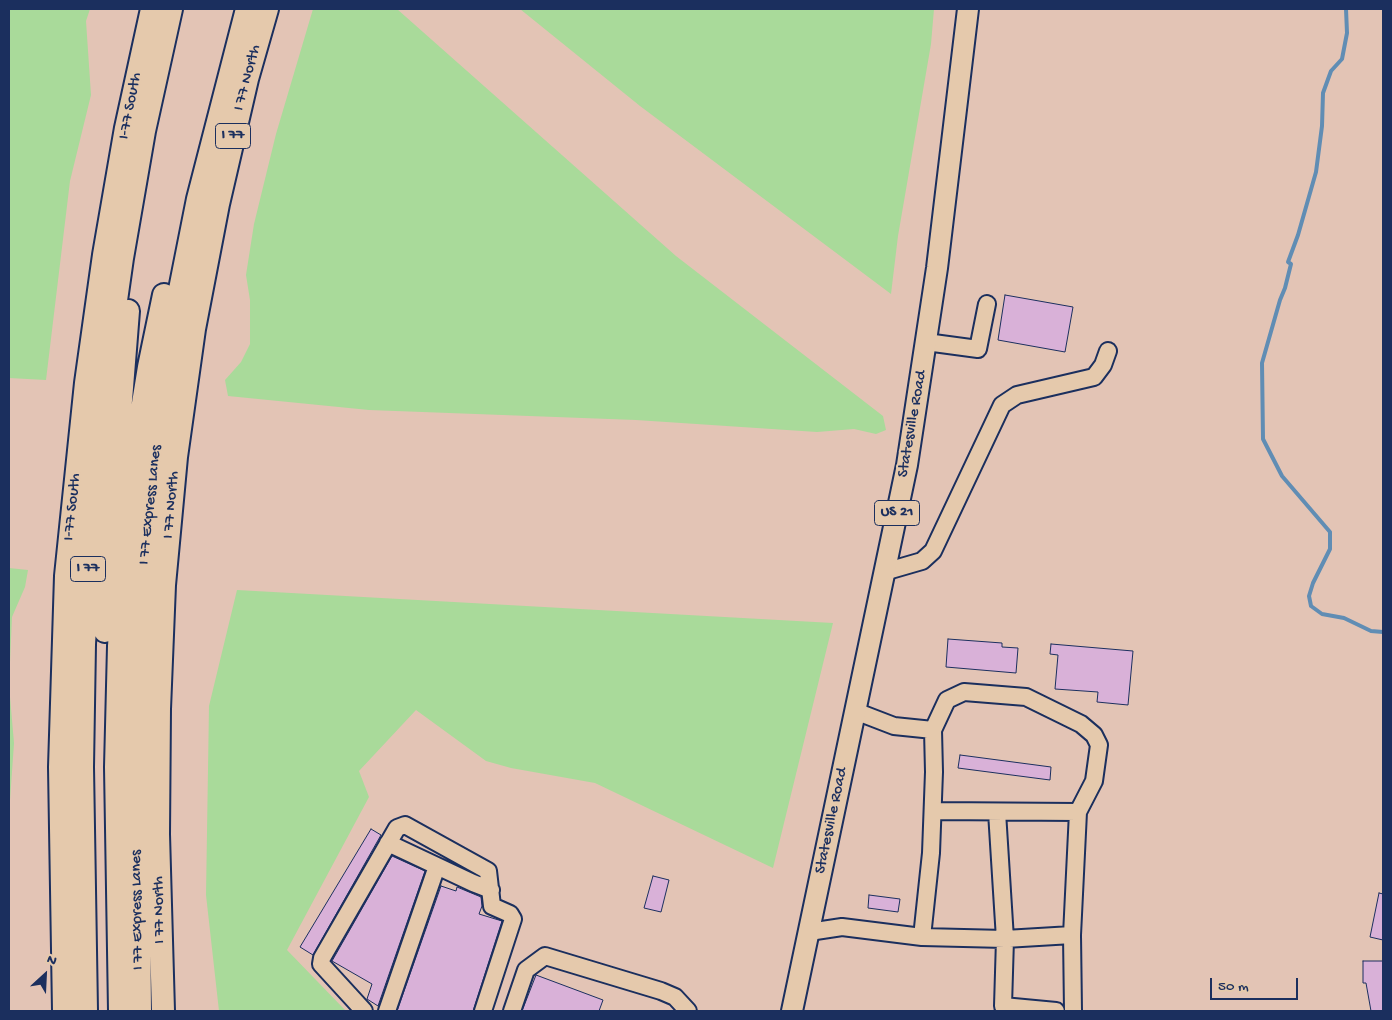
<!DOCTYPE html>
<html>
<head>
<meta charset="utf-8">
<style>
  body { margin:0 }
  #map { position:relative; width:1392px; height:1020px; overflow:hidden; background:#e3c4b5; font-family:"Gochi Hand",sans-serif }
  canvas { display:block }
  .frame { position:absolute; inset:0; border:10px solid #1b2f5e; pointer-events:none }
  .north { position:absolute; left:20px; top:950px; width:50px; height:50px; -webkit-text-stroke:4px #e5c9ac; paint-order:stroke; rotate:25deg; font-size:14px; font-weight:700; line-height:20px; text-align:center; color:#1b2f5e }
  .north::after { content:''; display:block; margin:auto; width:18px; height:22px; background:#1b2f5e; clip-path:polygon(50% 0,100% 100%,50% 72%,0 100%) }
  .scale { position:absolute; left:1210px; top:978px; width:88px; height:22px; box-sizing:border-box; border:2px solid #1b2f5e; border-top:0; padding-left:6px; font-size:15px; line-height:18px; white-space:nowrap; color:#1b2f5e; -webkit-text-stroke:4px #e5c9ac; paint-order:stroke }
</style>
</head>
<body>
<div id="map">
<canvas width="1392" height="1020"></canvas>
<div class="frame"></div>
<div class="north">N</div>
<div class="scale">50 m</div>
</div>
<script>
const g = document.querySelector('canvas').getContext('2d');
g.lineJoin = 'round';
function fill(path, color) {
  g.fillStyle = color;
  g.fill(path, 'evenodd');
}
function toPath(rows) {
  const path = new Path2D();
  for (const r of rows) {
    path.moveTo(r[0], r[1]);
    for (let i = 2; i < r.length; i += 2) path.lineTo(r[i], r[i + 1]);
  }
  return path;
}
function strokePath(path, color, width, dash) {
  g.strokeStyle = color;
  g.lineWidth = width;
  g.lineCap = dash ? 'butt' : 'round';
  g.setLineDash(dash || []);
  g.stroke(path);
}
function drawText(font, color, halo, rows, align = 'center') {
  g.font = font + ' "Gochi Hand",sans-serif';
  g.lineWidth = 4;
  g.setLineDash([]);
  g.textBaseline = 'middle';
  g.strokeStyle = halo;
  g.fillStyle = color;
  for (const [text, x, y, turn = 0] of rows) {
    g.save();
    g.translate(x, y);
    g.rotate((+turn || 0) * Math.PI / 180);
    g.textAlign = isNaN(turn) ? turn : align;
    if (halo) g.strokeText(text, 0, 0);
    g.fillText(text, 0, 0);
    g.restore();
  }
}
const green = toPath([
  [9,9,90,9,86,21,91,95,70,181,46,380,9,378],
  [313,9,397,9,676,256,883,416,886,430,876,434,854,429,817,432,636,420,369,410,228,396,225,380,241,362,250,344,250,300,246,275,254,224,276,134],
  [520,9,934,9,931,44,898,236,891,294,640,106],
  [9,568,28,570,25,587,12,617,9,685],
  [237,590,833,623,773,868,595,783,511,768,486,761,416,710,359,771,369,797,287,950,346,1011,219,1011,206,895,209,706],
  [9,685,14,743,9,815]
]);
const stream = toPath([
  [1346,9,1347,33,1342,59,1331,71,1323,93,1322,126,1316,172,1298,235,1288,262,1291,264,1285,288,1280,300,1262,363,1263,439,1282,476,1330,532,1330,549,1313,583,1309,596,1311,606,1322,614,1344,618,1371,631,1383,632]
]);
const building = toPath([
  [1005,295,1073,307,1065,352,998,340,1005,295],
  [948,639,1002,643,1002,647,1018,648,1016,673,946,667,948,639],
  [1051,644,1133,651,1128,705,1097,702,1098,692,1055,689,1058,655,1050,654,1051,644],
  [960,755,1051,767,1050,780,958,768,960,755],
  [371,829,381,835,313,955,300,947,371,829],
  [392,856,425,871,378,1006,367,999,372,984,332,961,392,856],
  [653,876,669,880,661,912,644,908,653,876],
  [441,886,456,891,457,887,481,897,482,906,479,914,502,921,473,1011,397,1011,441,886],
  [1379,893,1383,894,1383,940,1370,937,1379,893],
  [869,895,900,899,898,912,868,908,869,895],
  [1363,961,1383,961,1383,1011,1371,1011,1366,983,1363,983,1363,961],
  [536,975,603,1000,599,1011,522,1011,536,975]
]);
const minor = toPath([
  [926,342,978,349,987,304],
  [884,572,922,561,933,551,1002,405,1017,395,1094,377,1103,365,1108,351],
  [855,711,894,726,933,730,934,772,931,853,922,937,1005,939,1003,1006,1056,1011],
  [933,730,947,700,964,692,1026,697,1081,724,1094,735,1099,745,1094,781,1078,812],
  [933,811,1078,812,1072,935,1005,939,997,812],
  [388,843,473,883,491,890],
  [809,932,842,927,922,937],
  [1072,935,1073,1011],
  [364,1011,321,964,322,958,397,828,405,825,488,871,492,906,510,914,513,919,483,1011],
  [387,1011,437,866],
  [512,1011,526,970,545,956,661,991,675,997,688,1011]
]);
const major = toPath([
  [792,1011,907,465,937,268,968,9]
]);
const highway = toPath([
  [105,631,112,515,128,311],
  [64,1011,60,767,66,576,86,383,104,255,126,128,152,9],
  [86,1011,82,767,84,644,92,514,104,385,122,258,144,131,171,9],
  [120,1011,116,767,119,646,135,452,149,367,164,295],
  [140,1011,137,709,143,583,155,455,173,325,198,199,247,9],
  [163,1011,158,834,159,709,164,585,176,457,194,329,218,204,247,79,267,9]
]);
const shields = [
  [233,136,35],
  [897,513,45],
  [88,569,35]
];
const shieldNames = [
  ["I 77",233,136],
  ["US 21",897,513],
  ["I 77",88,569]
];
const streetNames = [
  ["I 77 North",248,78,-75],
  ["I-77 South",131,106,-79],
  ["Statesville Road",913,424,-80],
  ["I 77 Express Lanes",151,505,-84],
  ["I 77 North",172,505,-85],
  ["I-77 South",73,507,-84],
  ["Statesville Road",832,821,-78],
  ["I 77 Express Lanes",138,910,-91],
  ["I 77 North",160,910,-91]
];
fill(green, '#a9da9a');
strokePath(stream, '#608db4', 4);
fill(building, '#d9b1d8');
strokePath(building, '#1b2f5e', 1);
strokePath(minor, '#1b2f5e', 20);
strokePath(major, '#1b2f5e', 24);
strokePath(highway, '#1b2f5e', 26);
strokePath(minor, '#e5c9ac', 16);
strokePath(major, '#e5c9ac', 20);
strokePath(highway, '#e5c9ac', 22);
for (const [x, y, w] of shields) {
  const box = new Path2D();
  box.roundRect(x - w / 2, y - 12.5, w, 25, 4);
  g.fillStyle = '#e5c9ac';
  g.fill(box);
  strokePath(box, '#1b2f5e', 1);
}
drawText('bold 15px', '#1b2f5e', null, shieldNames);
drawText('16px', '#1b2f5e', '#e5c9ac', streetNames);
</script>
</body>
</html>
